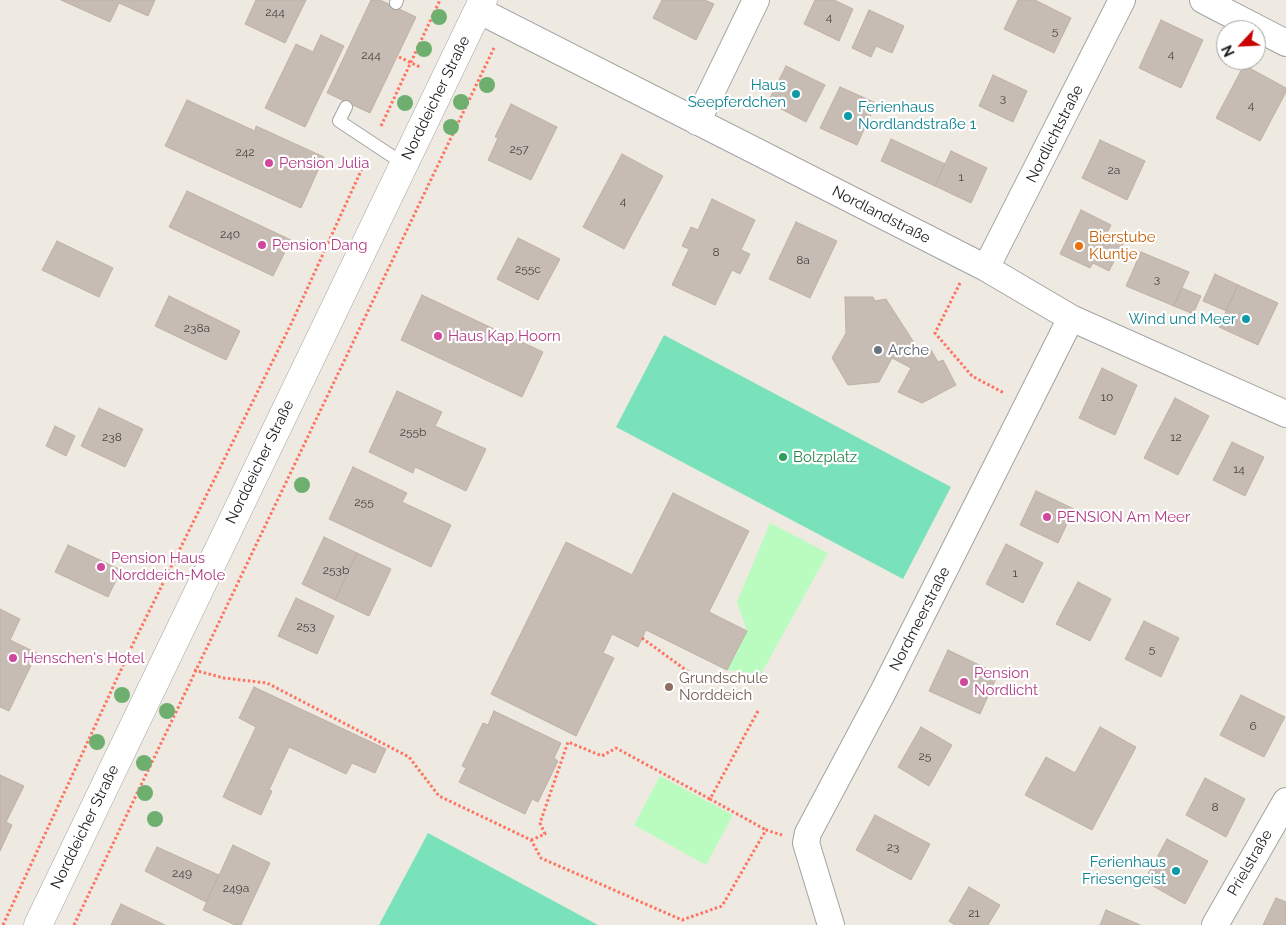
<!DOCTYPE html>
<html>
<head>
<meta charset="utf-8">
<style>
  body { margin:0 }
  #map { position:relative; width:1286px; height:925px; overflow:hidden; background:#eeeae1; font-family:Raleway,sans-serif }
  canvas { display:block }
  .north { position:absolute; left:1216px; top:20px; width:50px; height:50px; box-sizing:border-box; background:#fff; border:1px solid #a4a4a4; border-radius:50%; rotate:245deg; font-size:14px; font-weight:700; line-height:20px; text-align:center; color:#1c1c1c }
  .north::after { content:''; display:block; margin:auto; width:18px; height:22px; background:#c80200; clip-path:polygon(50% 0,100% 100%,50% 72%,0 100%) }
</style>
</head>
<body>
<div id="map">
<canvas width="1286" height="925"></canvas>
<div class="north">N</div>
</div>
<script>
const g = document.querySelector('canvas').getContext('2d');
g.lineJoin = 'round';
function fill(path, color) {
  g.fillStyle = color;
  g.fill(path, 'evenodd');
}
function toPath(rows) {
  const path = new Path2D();
  for (const r of rows) {
    path.moveTo(r[0], r[1]);
    for (let i = 2; i < r.length; i += 2) path.lineTo(r[i], r[i + 1]);
  }
  return path;
}
function strokePath(path, color, width, dash) {
  g.strokeStyle = color;
  g.lineWidth = width;
  g.lineCap = dash ? 'butt' : 'round';
  g.setLineDash(dash || []);
  g.stroke(path);
}
function drawText(font, color, halo, rows, align = 'center') {
  g.font = font + ' Raleway,sans-serif';
  g.lineWidth = 4.5;
  g.setLineDash([]);
  g.textBaseline = 'middle';
  g.strokeStyle = halo;
  g.fillStyle = color;
  for (const [text, x, y, turn = 0] of rows) {
    g.save();
    g.translate(x, y);
    g.rotate((+turn || 0) * Math.PI / 180);
    g.textAlign = isNaN(turn) ? turn : align;
    if (halo) g.strokeText(text, 0, 0);
    g.fillText(text, 0, 0);
    g.restore();
  }
}
const park = toPath([
  [770,523,828,553,761,674,727,670,747,631,737,602],
  [660,776,733,815,706,865,634,825]
]);
const pitch = toPath([
  [664,335,951,487,903,579,616,427],
  [428,833,598,925,379,925]
]);
const building = toPath([
  [61,0,155,0,148,16,119,3,110,22,61,0],
  [256,0,306,0,285,43,245,24,256,0],
  [371,0,380,0,416,17,370,113,327,93,371,0],
  [662,0,705,0,714,4,696,40,653,18,662,0],
  [815,0,834,0,853,9,839,41,804,24,815,0],
  [1018,0,1035,0,1071,18,1054,53,1004,29,1018,0],
  [869,10,904,26,892,53,876,46,871,57,852,48,869,10],
  [1161,20,1203,40,1181,88,1139,68,1161,20],
  [321,35,344,46,305,127,265,108,296,44,313,52,321,35],
  [1244,65,1286,88,1286,92,1260,141,1216,118,1244,65],
  [786,66,825,85,806,122,768,102,786,66],
  [993,75,1027,91,1013,122,979,106,993,75],
  [840,87,876,103,857,145,820,128,840,87],
  [187,100,255,131,256,126,324,157,301,208,165,146,187,100],
  [511,104,557,127,531,180,488,160,498,138,495,137,511,104],
  [891,139,945,164,935,186,881,161,891,139],
  [1100,140,1145,161,1127,200,1082,178,1100,140],
  [951,151,987,168,971,203,935,186,951,151],
  [622,154,663,176,624,249,583,227,622,154],
  [187,191,291,240,273,276,169,227,187,191],
  [712,199,755,220,741,250,750,254,740,274,732,270,715,305,672,285,689,249,682,246,691,227,698,230,712,199],
  [1081,210,1111,225,1107,233,1124,242,1109,271,1093,263,1090,268,1060,254,1081,210],
  [796,222,837,241,810,298,769,279,796,222],
  [518,238,560,259,538,300,497,279,518,238],
  [57,241,113,268,99,297,42,270,57,241],
  [1141,252,1189,272,1174,306,1126,286,1141,252],
  [1215,274,1238,285,1226,311,1203,301,1215,274],
  [1238,285,1278,303,1258,345,1219,327,1238,285],
  [1182,288,1201,296,1193,314,1174,306,1182,288],
  [422,295,543,352,522,397,401,340,422,295],
  [169,296,240,331,226,360,155,326,169,296],
  [845,297,873,297,875,301,886,299,920,352,930,348,938,362,943,360,956,385,922,403,898,392,911,368,892,358,879,382,848,385,832,358,846,333,845,297],
  [1102,368,1137,385,1115,435,1079,418,1102,368],
  [397,391,442,412,435,426,486,449,466,491,415,467,413,473,369,452,397,391],
  [1175,398,1209,416,1178,475,1144,458,1175,398],
  [99,408,143,429,125,467,81,446,99,408],
  [55,426,75,436,66,456,46,446,55,426],
  [1232,442,1264,457,1245,496,1213,480,1232,442],
  [353,467,407,493,402,502,451,525,431,567,329,519,353,467],
  [1036,491,1074,509,1058,543,1020,525,1036,491],
  [673,493,749,531,709,612,747,631,727,670,646,630,638,647,612,634,603,653,614,658,576,736,491,694,566,542,632,575,673,493],
  [324,537,357,553,335,600,302,584,324,537],
  [1006,544,1043,563,1023,603,986,584,1006,544],
  [68,545,121,570,108,597,55,572,68,545],
  [357,553,391,569,369,616,335,600,357,553],
  [1078,582,1111,599,1090,641,1056,624,1078,582],
  [296,598,334,616,317,654,278,636,296,598],
  [0,609,20,619,10,640,37,653,9,711,0,707,0,609],
  [1144,621,1179,638,1161,677,1125,659,1144,621],
  [948,650,998,674,980,714,929,691,948,650],
  [254,687,386,749,375,773,352,763,346,774,289,747,269,790,272,791,261,815,223,797,256,727,239,718,254,687],
  [1241,695,1285,717,1264,757,1220,735,1241,695],
  [494,711,561,743,554,758,558,761,538,802,532,799,525,814,459,782,466,768,462,766,483,723,488,725,494,711],
  [921,727,952,745,929,786,898,767,921,727],
  [1100,727,1136,747,1092,830,1025,795,1046,757,1075,773,1100,727],
  [0,775,24,786,6,822,12,825,0,851,0,775],
  [1205,778,1245,799,1226,837,1186,815,1205,778],
  [875,815,930,844,911,880,856,850,875,815],
  [1167,839,1208,861,1185,904,1144,881,1167,839],
  [233,845,270,863,241,925,235,925,203,910,233,845],
  [157,847,219,875,206,902,145,871,157,847],
  [969,887,1000,905,988,925,955,925,949,921,969,887],
  [1276,898,1286,902,1286,925,1263,925,1276,898],
  [121,904,165,925,111,925,121,904],
  [1106,910,1140,925,1100,925,1106,910]
]);
const path = toPath([
  [399,57,420,67],
  [381,126,440,0],
  [960,283,935,333,972,376,1004,393],
  [642,638,690,673],
  [194,670,224,678,267,683,409,757,439,796,531,840,541,858,682,920,722,906,766,830,782,835],
  [758,711,710,799,766,830],
  [531,840,545,834,540,823,568,742,602,756,616,748,710,799],
  [3,925,132,646,292,322,365,162],
  [74,925,494,48]
]);
const service = toPath([
  [396,3,397,0],
  [346,107,339,121,404,164]
]);
const minor = toPath([
  [1203,0,1286,43],
  [478,10,986,268,1071,318,1286,414],
  [697,122,756,0],
  [986,268,1122,0],
  [831,925,806,843,808,833,883,692,1071,318],
  [1215,925,1286,801]
]);
const tertiary = toPath([
  [38,925,483,0]
]);
const trees = [
  [439,17],
  [424,49],
  [487,85],
  [461,102],
  [405,103],
  [451,127],
  [302,485],
  [122,695],
  [167,711],
  [97,742],
  [144,763],
  [145,793],
  [155,819]
];
const markers = [
  [796,94,5,"#0f9aa8"],
  [848,116,5,"#0f9aa8"],
  [269,163,5,"#d1479c"],
  [262,245,5,"#d1479c"],
  [1079,246,5,"#e8710a"],
  [1246,319,5,"#0f9aa8"],
  [438,336,5,"#d1479c"],
  [878,350,5,"#6b7280"],
  [783,457,5,"#2e9e5b"],
  [1047,517,5,"#d1479c"],
  [101,567,5,"#d1479c"],
  [13,658,5,"#d1479c"],
  [964,682,5,"#d1479c"],
  [669,687,5,"#8d6e63"],
  [1176,871,5,"#0f9aa8"]
];
const numberNames = [
  ["244",275,12],
  ["4",829,17],
  ["5",1055,31],
  ["4",1171,54],
  ["244",371,55],
  ["3",1003,98],
  ["4",1251,105],
  ["257",519,149],
  ["242",245,152],
  ["2a",1114,170],
  ["1",961,177],
  ["4",623,201],
  ["240",230,234],
  ["8",716,252],
  ["8a",803,260],
  ["255c",528,269],
  ["3",1157,279],
  ["238a",197,328],
  ["10",1107,397],
  ["255b",413,432],
  ["238",112,437],
  ["12",1176,437],
  ["14",1239,469],
  ["255",364,502],
  ["253b",336,570],
  ["1",1015,573],
  ["253",306,626],
  ["5",1152,649],
  ["6",1253,726],
  ["25",925,756],
  ["8",1215,807],
  ["23",893,847],
  ["249",182,873],
  ["249a",236,888],
  ["21",974,913]
];
const cultureNames = [
  ["Haus",786,85],
  ["Seepferdchen",786,102],
  ["Ferienhaus",858,107,"left"],
  ["Nordlandstraße 1",858,124,"left"],
  ["Wind und Meer",1236,319],
  ["Ferienhaus",1166,862],
  ["Friesengeist",1166,879]
];
const streetNames = [
  ["Norddeicher Straße",436,98,-64],
  ["Nordlichtstraße",1055,134,-63],
  ["Nordlandstraße",881,215,27],
  ["Norddeicher Straße",260,462,-64],
  ["Nordmeerstraße",920,619,-63],
  ["Norddeicher Straße",85,827,-64],
  ["Prielstraße",1250,863,-60]
];
const hotelNames = [
  ["Pension Julia",279,163],
  ["Pension Dang",272,245],
  ["Haus Kap Hoorn",448,336],
  ["PENSION Am Meer",1057,517],
  ["Pension Haus",111,558],
  ["Norddeich-Mole",111,575],
  ["Henschen's Hotel",23,658],
  ["Pension",974,673],
  ["Nordlicht",974,690]
];
const foodNames = [
  ["Bierstube",1089,237],
  ["Kluntje",1089,254]
];
const worshipNames = [
  ["Arche",888,350]
];
const leisureNames = [
  ["Bolzplatz",793,457]
];
const educationNames = [
  ["Grundschule",679,678],
  ["Norddeich",679,695]
];
fill(park, '#bafcc0');
fill(pitch, '#7ae2bb');
fill(building, '#c6bcb4');
strokePath(building, '#c0b0a2', 1);
strokePath(service, '#a3a3a3', 14);
strokePath(minor, '#a3a3a3', 28);
strokePath(tertiary, '#a3a3a3', 29);
strokePath(path, '#ff7361', 3, [2.5, 2.5]);
strokePath(service, '#fff', 12);
strokePath(minor, '#fff', 26);
strokePath(tertiary, '#fff', 28);
g.fillStyle = '#6eaf6f';
for (const [x, y] of trees) {
  g.beginPath();
  g.arc(x, y, 8, 0, 2 * Math.PI);
  g.fill();
}
for (const [x, y, r, color] of markers) {
  const dot = new Path2D();
  dot.arc(x, y, r, 0, 2 * Math.PI);
  g.fillStyle = color;
  g.fill(dot);
  strokePath(dot, '#fff', 2);
}
drawText('12px', '#464442', null, numberNames);
drawText('15px', '#0d838f', '#fff', cultureNames, 'right');
drawText('15px', '#1c1c1c', '#fff', streetNames);
drawText('15px', '#b23c85', '#fff', hotelNames, 'left');
drawText('15px', '#c56008', '#fff', foodNames, 'left');
drawText('15px', '#5b616d', '#fff', worshipNames, 'left');
drawText('15px', '#27864d', '#fff', leisureNames, 'left');
drawText('15px', '#785e54', '#fff', educationNames, 'left');
</script>
</body>
</html>
